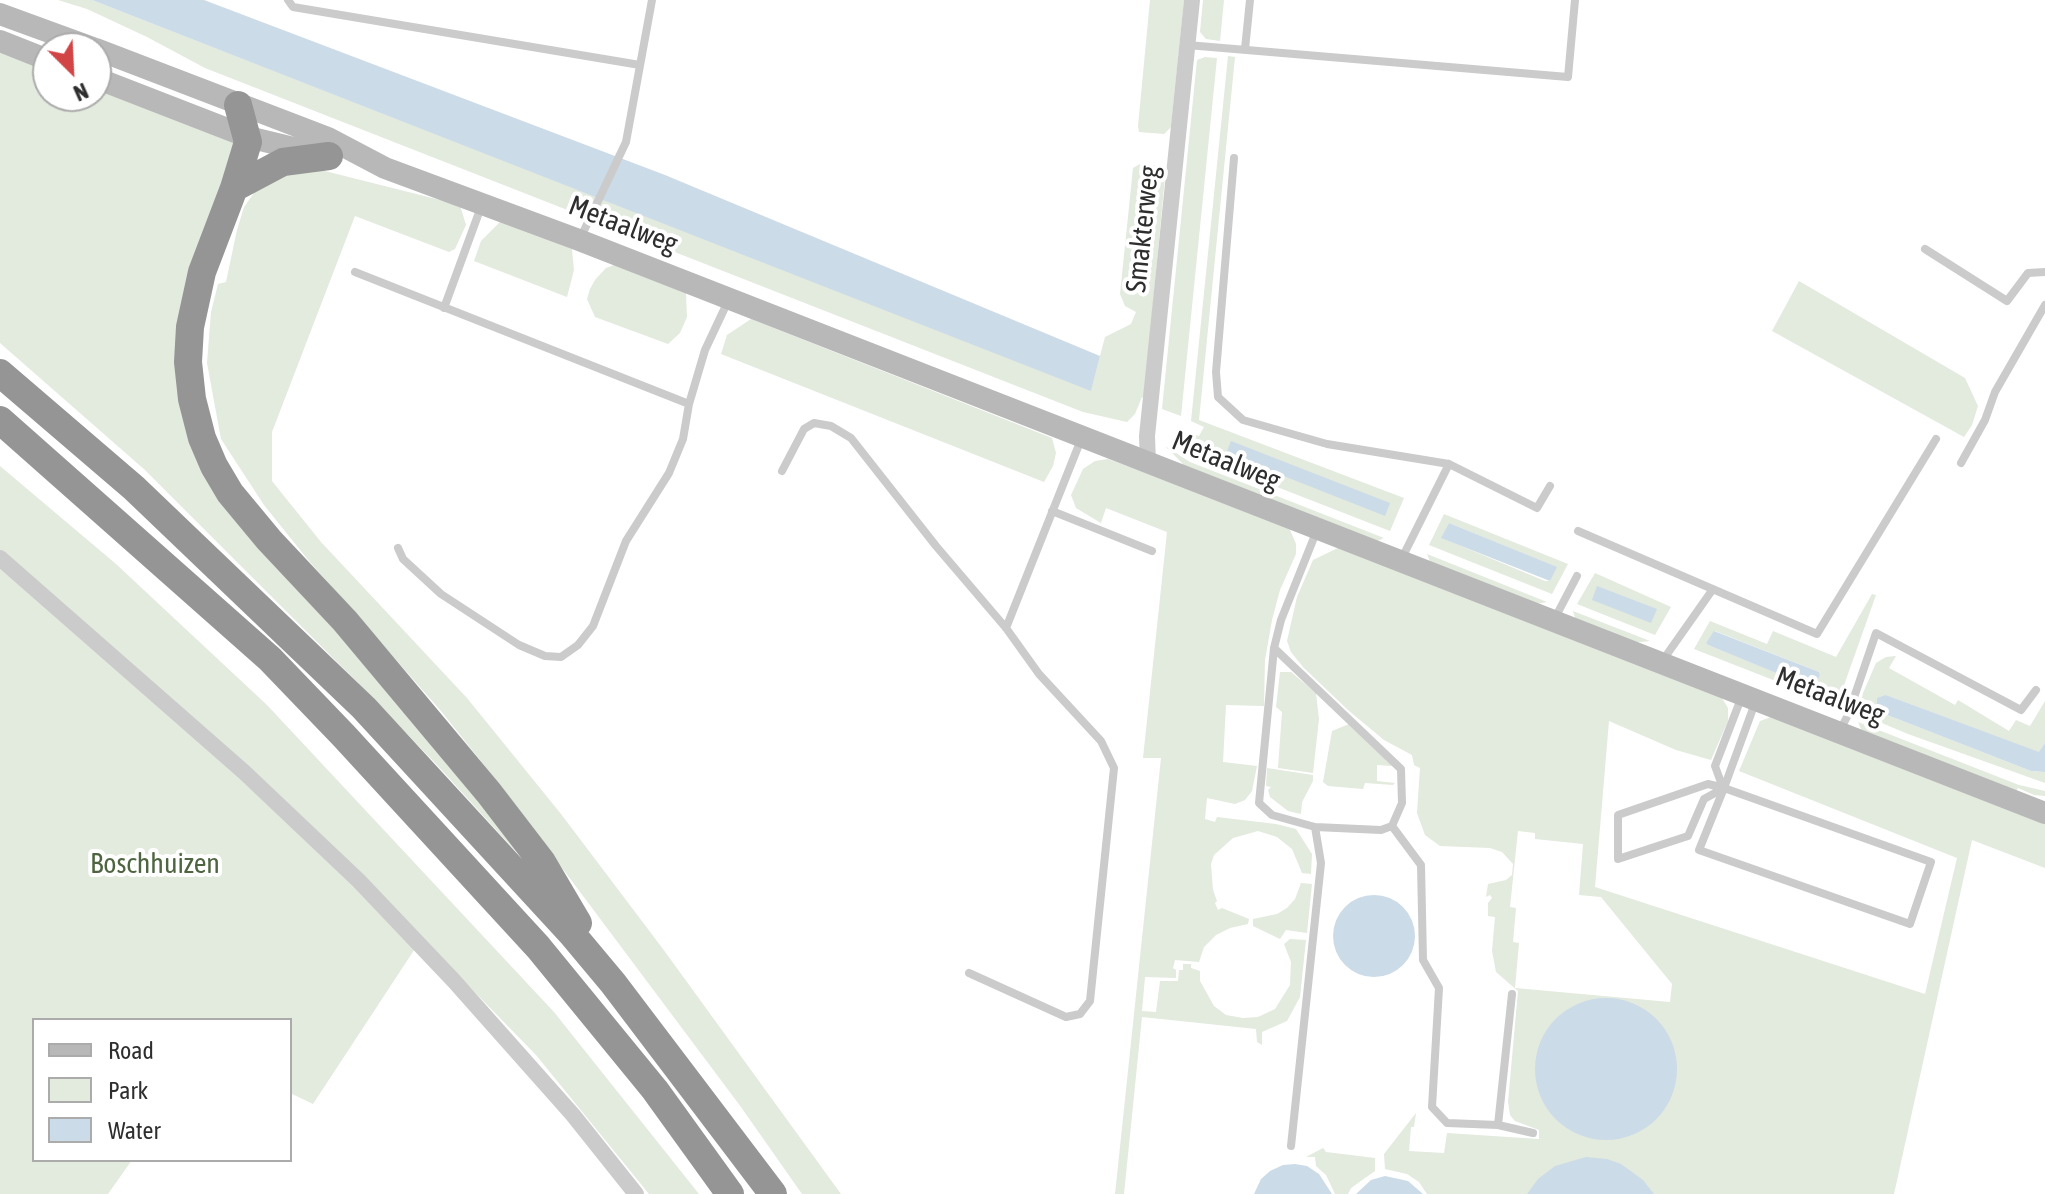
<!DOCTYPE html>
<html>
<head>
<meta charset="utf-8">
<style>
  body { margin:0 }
  #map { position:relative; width:2045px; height:1194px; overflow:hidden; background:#fff; font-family:"Asap Condensed",sans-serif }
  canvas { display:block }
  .legend { position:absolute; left:32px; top:1018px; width:260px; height:144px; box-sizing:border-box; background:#fff; border:2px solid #ababab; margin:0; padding:10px 14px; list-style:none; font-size:24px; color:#2e2e2e }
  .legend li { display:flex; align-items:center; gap:16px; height:40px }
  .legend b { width:40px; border:2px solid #ababab }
  .north { position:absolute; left:32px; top:32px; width:80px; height:80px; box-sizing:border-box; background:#fff; border:2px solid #ababab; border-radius:50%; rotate:156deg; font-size:22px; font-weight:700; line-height:32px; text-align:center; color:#2e2e2e }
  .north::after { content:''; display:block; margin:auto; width:28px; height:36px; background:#d14546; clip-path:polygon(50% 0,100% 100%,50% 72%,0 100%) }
</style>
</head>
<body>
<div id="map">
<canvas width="2045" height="1194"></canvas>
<ul class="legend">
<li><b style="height:10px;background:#b8b8b8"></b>Road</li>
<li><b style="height:22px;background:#e3eade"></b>Park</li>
<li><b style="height:22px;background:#ccdbe8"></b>Water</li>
</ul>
<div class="north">N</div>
</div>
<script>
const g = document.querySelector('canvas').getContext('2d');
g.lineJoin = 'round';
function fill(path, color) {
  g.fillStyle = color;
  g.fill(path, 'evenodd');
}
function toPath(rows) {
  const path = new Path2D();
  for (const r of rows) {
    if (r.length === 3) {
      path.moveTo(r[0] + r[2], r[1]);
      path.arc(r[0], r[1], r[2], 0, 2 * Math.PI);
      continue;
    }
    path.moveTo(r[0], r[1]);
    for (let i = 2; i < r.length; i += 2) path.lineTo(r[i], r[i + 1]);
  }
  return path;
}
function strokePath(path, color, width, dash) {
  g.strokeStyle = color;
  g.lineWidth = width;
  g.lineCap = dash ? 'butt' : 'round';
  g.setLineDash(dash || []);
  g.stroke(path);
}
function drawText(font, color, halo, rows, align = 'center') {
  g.font = font + ' "Asap Condensed",sans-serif';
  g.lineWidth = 8;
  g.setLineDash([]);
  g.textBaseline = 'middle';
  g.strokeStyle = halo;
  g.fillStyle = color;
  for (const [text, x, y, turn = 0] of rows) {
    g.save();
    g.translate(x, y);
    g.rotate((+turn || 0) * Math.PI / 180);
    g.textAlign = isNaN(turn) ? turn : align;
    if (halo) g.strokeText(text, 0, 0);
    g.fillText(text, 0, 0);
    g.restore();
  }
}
const green = toPath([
  [58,0,92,0,1091,390,1105,337,1131,324,1136,312,1125,306,1120,294,1133,168,1140,164,1162,166,1165,177,1144,398,1142,397,1135,414,1127,422,1083,412,205,68,147,37,87,9],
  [1150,0,1184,0,1171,127,1164,134,1139,132,1138,126],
  [1203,0,1224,0,1220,41,1206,39,1200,32],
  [0,44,48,58,48,96,96,96,96,71,240,139,225,197,187,417,558,898,437,765,354,679,145,470,0,343],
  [1228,56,1235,57,1199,420,1404,498,1390,531,1190,453,1190,433,1199,436,1204,427,1191,421],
  [1205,57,1217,58,1181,416,1162,409,1197,60],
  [313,168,460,205,466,225,455,249,449,252,355,216,272,432,272,481,321,542,467,698,561,814,663,949,841,1194,802,1194,741,1107,500,785,441,711,309,561,264,505,221,439,207,363,211,312,218,284,226,282,237,230,244,207,256,190,269,178],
  [501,221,572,249,574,270,567,297,474,261,481,241],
  [614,265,686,293,687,317,680,333,668,344,595,317,587,299,590,289,595,280,606,268],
  [1799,281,1965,378,1978,406,1972,425,1964,437,1772,331],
  [751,319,1052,438,1056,453,1053,466,1044,482,721,354,727,335],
  [1165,446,1190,462,1384,538,1375,542,1182,468,1183,464],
  [1108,459,1288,525,1296,544,1296,554,1280,590,1272,620,1265,660,1264,706,1226,705,1223,762,1257,766,1252,791,1245,800,1235,804,1207,798,1205,819,1215,822,1217,817,1276,824,1296,829,1312,854,1311,874,1302,873,1292,849,1277,837,1258,831,1233,838,1214,855,1211,864,1213,890,1217,901,1215,903,1218,910,1222,908,1249,919,1248,924,1230,928,1216,935,1204,947,1199,962,1175,960,1173,968,1176,970,1176,978,1145,977,1142,1011,1156,1012,1160,981,1178,981,1179,970,1183,970,1183,964,1191,964,1191,968,1200,971,1200,981,1214,1006,1226,1015,1243,1018,1258,1017,1275,1009,1290,985,1291,962,1284,944,1290,939,1306,940,1300,997,1287,1021,1262,1032,1262,1045,1257,1042,1256,1029,1142,1017,1124,1194,1115,1194,1161,758,1143,758,1167,532,1106,508,1101,523,1076,508,1071,495,1083,469,1095,461],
  [0,466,116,564,267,705,554,1012,699,1194,649,1194,536,1055,422,938,313,1104,290,1093,290,1020,34,1020,34,1160,132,1160,108,1194,0,1194],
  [1444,514,1568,564,1552,594,1429,545],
  [1449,523,1556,567,1550,581,1545,581,1442,538],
  [1342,546,1722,698,1728,708,1728,721,1711,760,1676,750,1609,721,1595,887,1925,994,1957,858,1739,771,1760,721,1771,717,2045,821,2045,868,1972,840,1894,1194,1427,1194,1419,1182,1407,1174,1385,1169,1384,1154,1416,1113,1414,1127,1411,1127,1409,1151,1444,1153,1447,1133,1539,1139,1539,1130,1515,1121,1510,1115,1508,1102,1518,991,1496,972,1492,951,1495,917,1488,916,1488,903,1492,898,1490,895,1486,897,1488,884,1506,880,1512,875,1513,864,1502,852,1490,848,1440,846,1425,835,1417,813,1420,768,1414,765,1412,755,1384,740,1348,710,1303,667,1291,652,1287,641,1297,597,1313,560],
  [1518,831,1535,833,1535,839,1583,844,1579,895,1601,897,1672,984,1670,1002,1515,988,1519,943,1513,942,1516,908,1510,907],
  [1427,554,1547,602,1532,605,1431,564],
  [1595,573,1671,607,1655,635,1577,604],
  [1872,594,1876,595,1837,705,1694,649,1710,621,1767,644,1773,631,1836,657],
  [1715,631,1819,672,1820,675,1812,687,1708,645,1706,643],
  [1573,611,1650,641,1631,643,1576,621],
  [1896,656,1889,668,1955,705,1958,700,2009,731,2016,720,2030,726,2045,701,2045,743,2040,753,1886,695,1877,711,2031,771,2045,772,2045,783,1908,734,1858,713,1863,693,1876,663,1886,657],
  [1280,672,1291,672,1316,693,1319,719,1313,773,1278,768,1282,712,1276,707],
  [1858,722,2019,785,2045,791,2045,796,2034,795,2018,788,2015,793,1875,739,1861,729],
  [1349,724,1386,756,1386,761,1391,762,1391,766,1377,765,1377,781,1395,783,1393,785,1365,783,1363,789,1328,786,1323,782,1332,731],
  [1267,768,1313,775,1313,781,1302,802,1301,814,1288,811,1270,797,1268,790,1271,787,1266,786],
  [1301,883,1312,884,1307,933,1286,930,1280,939,1253,926,1253,919,1277,914,1287,908,1295,899],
  [1323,1148,1326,1152,1375,1158,1375,1171,1351,1188,1348,1194,1335,1194,1326,1175,1316,1166,1315,1157,1306,1157]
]);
const water = toPath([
  [92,0,204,0,665,175,1100,356,1091,391],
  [1231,441,1390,503,1385,516,1233,456,1227,451],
  [1449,523,1557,567,1550,581,1441,538],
  [1597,586,1657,609,1651,623,1592,600],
  [1714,631,1819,672,1820,675,1813,688,1708,645,1706,643],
  [1886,695,2039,752,2045,743,2045,772,2031,771,1877,711,1877,698],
  [1374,936,41],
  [1606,1069,71],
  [1586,1157,1607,1159,1621,1164,1643,1180,1654,1194,1527,1194,1538,1179,1555,1166],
  [1295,1164,1307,1166,1319,1174,1332,1194,1254,1194,1261,1179,1270,1171,1283,1165],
  [1385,1176,1408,1181,1423,1194,1356,1194,1371,1180]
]);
const lane = toPath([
  [288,0,293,7,640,65],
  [1187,45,1568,77,1575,0],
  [1245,49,1250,0],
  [1234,158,1216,372,1218,397,1243,420,1327,444,1449,464],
  [580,239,626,142,652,0],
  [1925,249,2007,301,2028,273,2045,272],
  [355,272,689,404],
  [444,308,481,207],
  [1961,463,1985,420,1995,392,2045,305],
  [782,471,804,429,814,423,831,426,851,438,936,546,1006,628,1039,674,1101,741,1114,768,1090,1001,1080,1014,1066,1017,969,973],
  [1052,511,1152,551],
  [1578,531,1817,634,1936,439],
  [398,548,403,559,441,594,519,645,545,656,561,657,578,645,593,626,626,541,669,473,683,439,689,404,705,350,729,299],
  [1401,560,1449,464,1537,508,1550,486],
  [1555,618,1577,576],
  [1006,628,1082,437],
  [1274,648,1401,769,1402,803,1392,826,1381,830,1315,827,1272,815,1259,803,1274,648,1281,620,1317,530],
  [1663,660,1713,589],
  [1839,732,1848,715,1876,633,2021,710,2036,690],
  [1723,788,1715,766,1742,696],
  [1724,788,1931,862,1910,924,1699,850,1724,788],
  [1724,788,1708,784,1618,815,1618,859,1688,836,1704,799,1724,788,1755,703],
  [1392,826,1421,865,1423,960,1439,988,1432,1107,1447,1123,1498,1125,1512,994],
  [1498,1125,1533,1133],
  [1291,1146,1321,863,1315,827]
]);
const street = toPath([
  [1148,463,1147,436,1192,0],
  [0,558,244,772,359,881,454,981,573,1115,636,1194]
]);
const secondary = toPath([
  [0,14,93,48],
  [0,41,48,60],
  [96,49,328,138,385,168,579,240,2045,813],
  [96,78,248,137,318,154]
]);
const highway = toPath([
  [238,105,248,142,234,188,202,272,190,327,188,362,192,399,202,438,214,466,230,493,269,540,345,621,489,793,542,862,578,923],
  [234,188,283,162,329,156],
  [0,373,134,488,364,708,572,934,613,983,773,1194],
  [0,420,270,659,344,736,538,947,655,1090,730,1194]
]);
const streetNames = [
  ["Metaalweg",623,225,21],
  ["Smakterweg",1143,229,-84],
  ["Metaalweg",1226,461,22],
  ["Metaalweg",1830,696,21]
];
const parkNames = [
  ["Boschhuizen",155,864]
];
fill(green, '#e3eade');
fill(water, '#ccdbe8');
strokePath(lane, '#cbcbcb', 8);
strokePath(street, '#cbcbcb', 16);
strokePath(secondary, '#b8b8b8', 22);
strokePath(highway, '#959595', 28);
drawText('28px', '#2e2e2e', '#fff', streetNames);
drawText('28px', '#4f6541', '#fff', parkNames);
</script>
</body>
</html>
